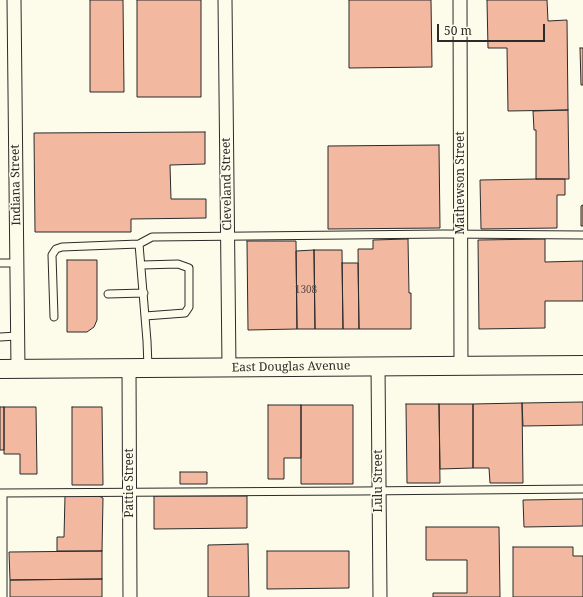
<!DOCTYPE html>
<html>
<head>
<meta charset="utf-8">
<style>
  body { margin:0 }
  #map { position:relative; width:583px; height:597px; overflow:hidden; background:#fdfbea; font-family:"Noto Serif",serif }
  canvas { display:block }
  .scale { position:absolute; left:437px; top:24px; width:108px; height:18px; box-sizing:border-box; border:2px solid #2b2b2b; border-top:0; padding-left:5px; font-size:12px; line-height:14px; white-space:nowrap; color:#2b2b2b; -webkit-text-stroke:3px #fdfbea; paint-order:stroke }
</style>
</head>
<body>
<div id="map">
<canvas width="583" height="597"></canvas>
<div class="scale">50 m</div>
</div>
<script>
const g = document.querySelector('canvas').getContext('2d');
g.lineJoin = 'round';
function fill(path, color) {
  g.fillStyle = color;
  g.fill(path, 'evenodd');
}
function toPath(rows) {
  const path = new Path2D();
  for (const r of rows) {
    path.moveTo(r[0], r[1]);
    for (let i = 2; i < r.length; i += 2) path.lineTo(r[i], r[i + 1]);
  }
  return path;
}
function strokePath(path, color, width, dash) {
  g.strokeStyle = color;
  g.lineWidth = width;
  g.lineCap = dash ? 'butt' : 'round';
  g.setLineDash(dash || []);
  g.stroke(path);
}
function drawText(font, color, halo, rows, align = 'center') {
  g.font = font + ' "Noto Serif",serif';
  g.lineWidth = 3;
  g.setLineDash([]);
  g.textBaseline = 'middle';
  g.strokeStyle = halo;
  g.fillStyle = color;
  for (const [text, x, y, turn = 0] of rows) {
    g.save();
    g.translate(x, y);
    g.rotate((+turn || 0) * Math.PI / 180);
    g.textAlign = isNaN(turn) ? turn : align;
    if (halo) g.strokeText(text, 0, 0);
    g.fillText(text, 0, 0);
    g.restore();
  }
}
const building = toPath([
  [90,0,123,0,124,92,90,92,90,0],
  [137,0,201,0,201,97,137,97,137,0],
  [349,0,431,0,432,67,349,68,349,0],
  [487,0,547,0,548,21,567,20,568,110,508,111,507,48,488,48,487,0],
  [580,48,583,48,583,85,581,85,580,48],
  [568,110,569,179,536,179,536,130,534,130,533,111,568,110],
  [205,132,205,164,170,165,171,199,206,199,206,218,131,219,131,232,35,232,34,133,205,132],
  [439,145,440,228,328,229,328,146,439,145],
  [536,179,565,179,565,195,557,195,557,228,481,229,480,180,536,179],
  [583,205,583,226,581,226,581,206,583,205],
  [408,239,409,293,411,293,411,329,359,329,358,249,373,249,373,240,408,239],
  [545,239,545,262,583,261,583,301,545,301,545,328,479,329,478,240,545,239],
  [247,241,296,241,297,329,248,330,247,241],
  [314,250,315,329,297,329,296,251,314,250],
  [314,250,342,250,343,329,315,329,314,250],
  [67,260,97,260,97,320,94,327,87,332,67,332,67,260],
  [342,263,358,263,359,329,343,329,342,263],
  [583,402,583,425,523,426,522,403,583,402],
  [522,403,523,483,490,483,489,468,473,468,473,404,522,403],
  [406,404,439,404,440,483,407,483,406,404],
  [439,404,473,404,473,468,440,469,439,404],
  [268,405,301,405,301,458,284,458,284,479,268,479,268,405],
  [301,405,353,405,353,484,301,484,301,405],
  [0,407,4,407,4,450,0,450,0,407],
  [4,407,36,407,37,474,20,474,20,454,4,454,4,407],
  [72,407,102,407,103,485,72,485,72,407],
  [180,472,207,472,207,484,180,484,180,472],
  [65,496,99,496,103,498,102,551,57,551,57,537,64,537,65,496],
  [154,496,247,496,247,528,154,529,154,496],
  [583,499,583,526,524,527,523,500,583,499],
  [426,527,499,527,500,597,433,597,433,593,467,593,467,560,426,560,426,527],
  [248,544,249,597,208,597,208,545,248,544],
  [513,547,573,547,573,556,583,556,583,597,513,597,513,547],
  [102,551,102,579,10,580,9,552,102,551],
  [267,551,349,551,349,588,267,589,267,551],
  [102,579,102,597,10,597,10,580,102,579]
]);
const service = toPath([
  [139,244,152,237,443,234,583,235],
  [0,263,17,263],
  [142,265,178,264,189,268,189,307,185,313,145,316],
  [108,294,144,293],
  [54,317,52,255,56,249,62,247,139,244,147,341,148,367],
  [0,337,17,336],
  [0,493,359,491,583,489],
  [3,493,3,597]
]);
const minor = toPath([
  [14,0,18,369],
  [225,0,229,367],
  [460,0,461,365],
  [378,366,380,597],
  [129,368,130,597]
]);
const secondary = toPath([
  [0,369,583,365]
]);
const numberNames = [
  ["1308",306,290]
];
const streetNames = [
  ["Mathewson Street",461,183,-90],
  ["Cleveland Street",227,184,-91],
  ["Indiana Street",16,185,-91],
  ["East Douglas Avenue",291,367,-1],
  ["Lulu Street",379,481,-90],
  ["Pattie Street",130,483,-90]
];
fill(building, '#f2b8a0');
strokePath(building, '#2b2b2b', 1);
strokePath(service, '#2b2b2b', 9);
strokePath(minor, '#2b2b2b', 15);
strokePath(secondary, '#2b2b2b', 20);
strokePath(service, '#fdfbea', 7);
strokePath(minor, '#fdfbea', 13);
strokePath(secondary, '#fdfbea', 18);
drawText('10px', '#5d4e48', null, numberNames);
drawText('12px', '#2b2b2b', '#fdfbea', streetNames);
</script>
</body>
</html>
